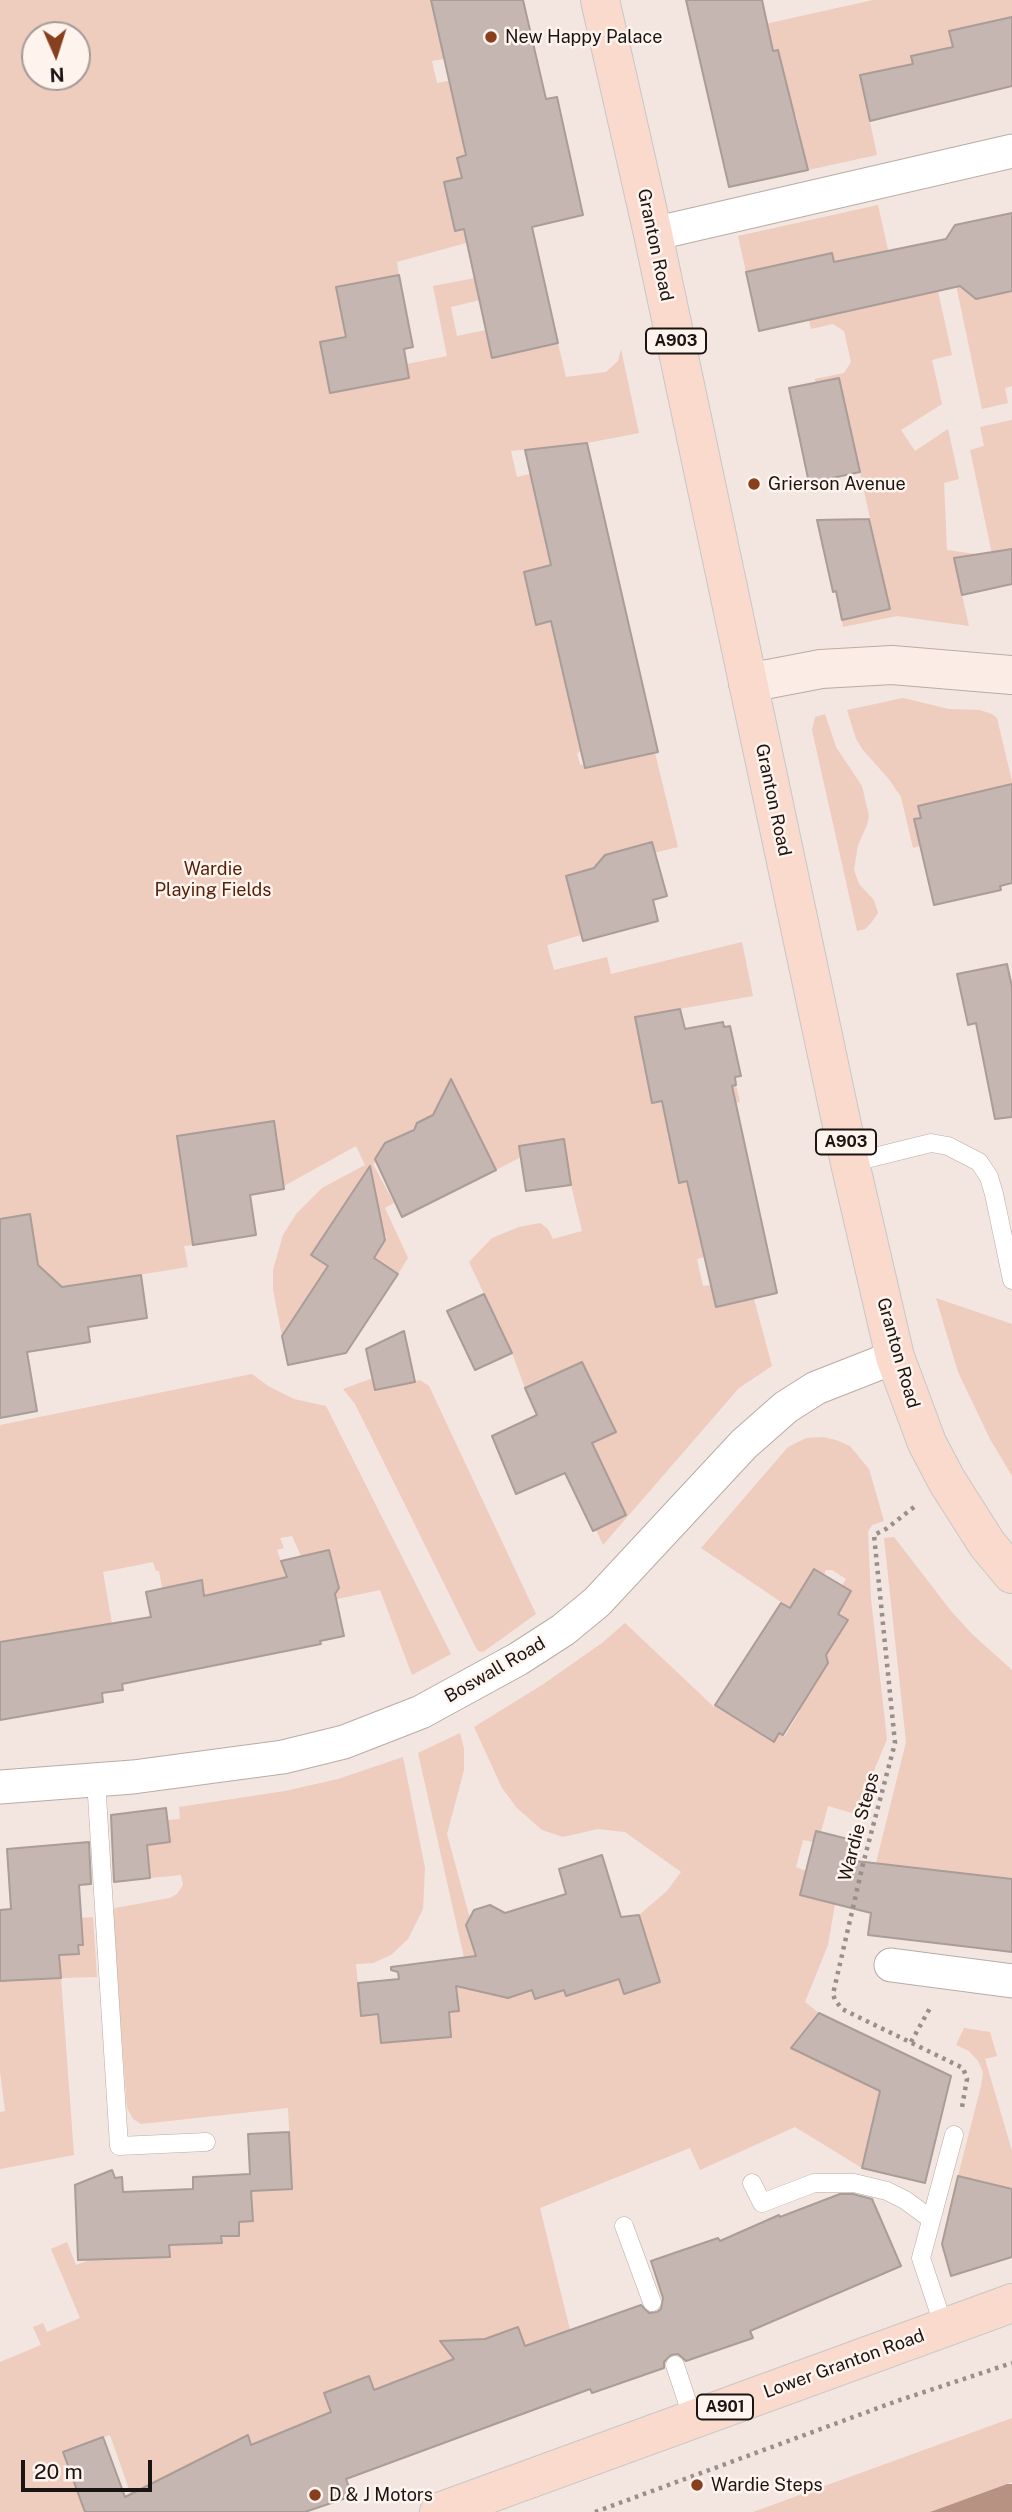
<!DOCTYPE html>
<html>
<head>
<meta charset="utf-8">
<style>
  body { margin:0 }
  #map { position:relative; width:1012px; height:2512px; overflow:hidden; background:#f3e5df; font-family:"Public Sans",sans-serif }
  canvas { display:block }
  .north { position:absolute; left:21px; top:21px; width:70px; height:70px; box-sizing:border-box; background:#fff3ee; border:2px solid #a39a96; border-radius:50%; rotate:177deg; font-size:19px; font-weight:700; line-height:28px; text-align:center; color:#1a1513 }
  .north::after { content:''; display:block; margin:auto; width:24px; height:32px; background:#873f1e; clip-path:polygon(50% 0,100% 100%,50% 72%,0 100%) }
  .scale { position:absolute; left:21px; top:2460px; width:131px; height:32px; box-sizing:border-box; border:4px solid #1a1513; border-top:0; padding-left:9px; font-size:21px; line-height:24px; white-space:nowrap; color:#1a1513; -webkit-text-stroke:5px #fff3ee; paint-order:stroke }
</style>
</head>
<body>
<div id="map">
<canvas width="1012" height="2512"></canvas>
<div class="north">N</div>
<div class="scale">20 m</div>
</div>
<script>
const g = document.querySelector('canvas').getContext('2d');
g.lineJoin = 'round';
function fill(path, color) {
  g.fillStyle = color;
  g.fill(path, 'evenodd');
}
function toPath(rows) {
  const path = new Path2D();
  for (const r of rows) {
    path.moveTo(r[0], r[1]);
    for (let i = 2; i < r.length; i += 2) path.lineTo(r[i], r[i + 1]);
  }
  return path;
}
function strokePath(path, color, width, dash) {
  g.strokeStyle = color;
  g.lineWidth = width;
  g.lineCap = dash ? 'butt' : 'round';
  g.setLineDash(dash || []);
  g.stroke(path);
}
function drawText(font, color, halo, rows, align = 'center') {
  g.font = font + ' "Public Sans",sans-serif';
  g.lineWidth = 5;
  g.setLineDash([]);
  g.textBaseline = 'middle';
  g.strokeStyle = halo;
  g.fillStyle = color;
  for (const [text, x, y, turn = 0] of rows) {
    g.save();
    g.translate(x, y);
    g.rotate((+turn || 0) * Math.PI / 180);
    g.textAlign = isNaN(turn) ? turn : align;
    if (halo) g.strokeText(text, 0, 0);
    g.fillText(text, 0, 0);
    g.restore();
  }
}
const green = toPath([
  [0,0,431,0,444,59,432,61,437,83,449,81,484,238,397,262,399,275,336,287,346,337,320,342,330,393,409,378,407,364,447,356,433,286,475,278,480,300,451,307,457,336,486,330,493,357,558,343,566,377,606,372,618,361,621,349,639,433,587,443,511,451,517,477,530,474,551,565,524,572,536,625,563,618,563,674,575,726,583,748,577,754,580,764,588,768,655,753,678,847,654,853,652,848,645,844,633,847,624,855,616,852,605,855,601,866,566,876,581,935,547,945,554,970,607,957,611,974,742,942,753,996,645,1015,653,1103,736,1085,740,1102,719,1106,688,1181,705,1257,697,1259,703,1286,711,1285,716,1307,754,1299,772,1366,739,1388,603,1545,596,1530,626,1515,592,1443,615,1432,582,1362,525,1388,512,1353,469,1262,492,1238,519,1227,540,1223,548,1229,553,1239,582,1231,571,1185,564,1139,520,1146,521,1157,496,1170,459,1095,451,1094,441,1099,437,1106,442,1116,417,1123,410,1132,415,1142,373,1164,394,1203,385,1208,408,1258,398,1274,374,1258,387,1237,342,1209,311,1255,328,1266,298,1311,324,1328,323,1333,283,1342,273,1289,273,1270,283,1235,296,1214,322,1188,365,1165,356,1146,284,1186,274,1121,177,1136,193,1245,184,1246,188,1267,62,1287,38,1265,30,1215,0,1219],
  [35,35,77,35,77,77,35,77],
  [873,0,1012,0,1012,17,949,31,953,46,911,56,922,106,905,110,895,68,860,75,877,155,808,170,796,115,767,121,787,91,778,51,753,55,747,28],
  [878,205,899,299,938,291,952,355,932,360,942,404,901,430,915,451,948,429,959,479,944,483,947,550,975,554,976,560,955,564,969,626,897,616,843,627,842,620,890,609,848,418,797,428,789,391,816,385,815,379,844,373,851,362,844,331,833,324,811,329,805,302,841,294,832,253,746,272,738,236],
  [955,280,976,299,1012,291,1012,386,1005,388,1008,403,982,409],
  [1012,420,1012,549,995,568,970,450,984,446,980,427],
  [903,698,949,709,980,710,992,714,997,718,1012,781,1012,784,919,806,921,818,915,819,927,844,913,848,901,797,888,778,863,750,856,739,847,710],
  [825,714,836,747,862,786,869,816,867,825,858,845,854,870,859,884,874,900,878,913,871,923,865,929,857,931,812,730,815,717],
  [936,1298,1012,1324,1012,1476,990,1439,958,1372],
  [252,1374,268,1386,294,1399,326,1406,451,1654,412,1675,380,1590,332,1600,339,1588,320,1552,301,1556,292,1536,280,1538,284,1548,277,1550,287,1579,204,1596,201,1580,179,1584,182,1600,165,1603,159,1571,156,1571,153,1562,103,1572,116,1647,98,1650,106,1693,102,1694,91,1627,0,1642,0,1425],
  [373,1378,376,1390,420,1380,429,1386,536,1614,483,1652,478,1651,475,1646,355,1404,343,1389],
  [823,1437,836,1440,850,1446,869,1469,884,1521,872,1525,868,1532,871,1599,887,1739,856,1814,828,1806,821,1832,816,1831,814,1842,803,1840,796,1867,806,1871,835,1904,828,1945,805,2002,819,2013,791,2048,899,2100,873,2124,862,2168,795,2127,700,2170,690,2148,540,2208,570,2330,525,2346,518,2327,502,2333,470,2366,399,2380,382,2387,386,2397,325,2393,333,2416,321,2416,251,2445,248,2435,168,2475,137,2512,110,2435,63,2452,85,2512,0,2512,0,2362,41,2345,33,2327,43,2323,47,2332,80,2318,51,2249,67,2242,76,2265,114,2251,170,2256,169,2245,221,2243,221,2236,239,2235,239,2222,253,2221,251,2191,292,2188,288,2108,141,2124,133,2119,127,2108,112,1912,115,1908,170,1898,177,1894,183,1885,181,1875,150,1878,147,1845,170,1842,167,1820,180,1819,179,1807,285,1791,338,1779,403,1757,425,1868,423,1909,408,1939,391,1955,373,1963,356,1964,361,2015,378,2014,382,2043,451,2037,449,2012,459,2010,456,1980,465,1962,418,1753,460,1733,464,1749,464,1770,447,1834,472,1926,499,1995,508,1998,513,1997,529,1981,536,1999,564,1990,566,1996,619,1979,624,1994,660,1983,639,1915,667,1891,681,1872,625,1832,598,1829,563,1837,542,1830,517,1808,502,1788,474,1727,542,1685,602,1643,625,1623,714,1707,715,1705,773,1742,779,1733,785,1736,800,1711,795,1707,813,1677,820,1675,828,1663,826,1655,848,1620,838,1614,851,1591,842,1586,846,1579,832,1570,826,1570,824,1575,814,1569,790,1608,701,1548,788,1447,806,1438],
  [894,1537,951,1611,972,1634,1012,1670,1012,1885,980,1875,876,1863,906,1742,884,1538],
  [93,1917,97,1977,61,1978,74,2155,0,2169,0,2112,5,2111,0,2071,0,1964,31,1962,32,1979,61,1978,59,1955,78,1954,81,1918],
  [964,2028,990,2032,997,2056,985,2059,1012,2151,1012,2223,942,2243,948,2217,965,2221,976,2180,958,2176,981,2086,983,2072,978,2061,969,2051,956,2045],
  [1012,2418,1012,2482,930,2512,753,2512]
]);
const water = toPath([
  [1007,2484,1012,2484,1012,2512,930,2512]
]);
const building = toPath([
  [431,0,523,0,546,99,557,97,583,215,532,227,558,343,492,358,464,229,455,231,444,182,462,178,457,158,466,155,431,0],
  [686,0,762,0,773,51,778,50,808,170,729,187,686,0],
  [1012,17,1012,86,870,121,860,75,913,64,911,56,953,47,949,31,1012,17],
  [1012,213,1012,291,976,299,960,286,759,331,746,272,832,253,834,262,946,239,955,225,1012,213],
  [399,275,413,347,404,349,409,378,330,393,320,342,346,337,336,287,399,275],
  [839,378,860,472,809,483,789,388,839,378],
  [587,443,658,752,585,768,551,621,536,625,524,572,551,565,525,450,587,443],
  [869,519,890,609,842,620,836,591,833,592,817,520,869,519],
  [1012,549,1012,584,962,595,954,558,1012,549],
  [1012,784,1012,883,1000,886,1001,890,934,905,914,819,921,818,918,806,1012,784],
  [652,842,667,896,653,900,658,921,583,941,566,876,594,868,605,855,652,842],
  [1007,964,1012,987,1012,1117,995,1119,976,1023,968,1025,957,974,1007,964],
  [680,1009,685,1029,723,1022,724,1027,730,1026,741,1076,735,1077,736,1085,732,1086,777,1293,716,1307,687,1181,679,1183,662,1101,652,1103,635,1017,680,1009],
  [451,1079,496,1170,402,1217,375,1159,385,1143,414,1130,417,1123,433,1115,451,1079],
  [274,1121,284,1189,250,1195,256,1235,193,1245,177,1136,274,1121],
  [564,1139,571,1185,526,1191,519,1146,564,1139],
  [370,1166,385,1240,374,1258,398,1274,346,1353,288,1365,282,1336,328,1266,311,1255,370,1166],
  [30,1214,38,1265,62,1287,141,1275,147,1318,88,1327,90,1342,27,1352,37,1411,0,1418,0,1219,30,1214],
  [484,1294,512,1353,475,1370,447,1311,484,1294],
  [404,1331,415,1382,375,1390,366,1349,404,1331],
  [582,1362,616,1432,592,1443,626,1515,593,1531,565,1473,516,1494,492,1436,537,1415,525,1388,582,1362],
  [329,1550,339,1588,335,1594,344,1636,320,1641,321,1644,122,1684,123,1690,102,1693,103,1702,0,1720,0,1642,151,1617,146,1592,202,1580,204,1596,287,1577,281,1561,329,1550],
  [814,1569,851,1591,838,1614,848,1620,826,1655,828,1663,783,1735,779,1733,774,1742,715,1705,781,1603,790,1608,814,1569],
  [166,1808,170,1842,147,1845,150,1878,114,1882,111,1815,166,1808],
  [816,1831,852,1840,847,1860,1012,1879,1012,1952,868,1935,871,1913,800,1895,816,1831],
  [89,1842,91,1884,79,1885,83,1945,78,1945,79,1954,59,1955,61,1978,0,1981,0,1910,11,1909,7,1849,89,1842],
  [602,1855,621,1917,639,1915,660,1982,624,1994,619,1979,566,1996,564,1990,535,1999,532,1990,508,1998,456,1986,459,2011,449,2012,451,2037,381,2043,378,2014,361,2016,358,1983,399,1979,398,1972,391,1970,391,1967,476,1956,466,1925,474,1910,490,1905,505,1913,566,1894,559,1869,602,1855],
  [819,2013,951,2076,925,2183,862,2168,880,2091,791,2048,819,2013],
  [289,2132,292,2189,251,2191,253,2221,239,2222,239,2236,221,2236,222,2243,169,2245,170,2257,78,2260,75,2185,112,2170,115,2178,122,2177,123,2192,193,2189,193,2177,250,2174,248,2134,289,2132],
  [958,2176,1012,2189,1012,2257,951,2276,942,2244,958,2176],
  [840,2194,853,2194,872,2199,901,2266,750,2331,753,2338,686,2361,678,2354,671,2355,664,2362,664,2368,592,2393,590,2389,346,2479,352,2496,305,2512,85,2512,63,2452,103,2437,125,2497,248,2435,251,2445,331,2412,324,2393,369,2376,374,2390,454,2359,440,2341,485,2339,518,2327,525,2346,641,2305,649,2313,657,2312,661,2309,663,2298,651,2261,718,2238,720,2241,779,2215,780,2217,840,2194]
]);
const path = toPath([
  [914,1507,886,1529,874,1535,895,1743,863,1864,833,1994,835,2000,842,2009,963,2068,967,2079,962,2107],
  [911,2042,930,2008],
  [595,2512,897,2401,1012,2363]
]);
const lane = toPath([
  [850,1163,931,1143,948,1146,979,1162,989,1177,994,1194,1012,1280],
  [96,1780,119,2146,206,2142],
  [752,2183,762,2203,814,2183,854,2183,887,2191,905,2200,931,2219],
  [624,2226,652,2302],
  [944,2327,921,2258,954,2135],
  [675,2365,693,2419]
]);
const street = toPath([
  [653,234,1012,151],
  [0,1787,133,1777,283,1757,344,1742,421,1712,518,1659,563,1630,597,1602,744,1444,786,1407,816,1388,895,1357],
  [891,1965,1012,1981]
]);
const secondary = toPath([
  [748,683,821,669,892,665,1012,675]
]);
const primary = toPath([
  [600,0,653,234,850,1163,895,1357,927,1443,947,1481,987,1544,1012,1574],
  [439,2512,1012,2303]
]);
const markers = [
  [491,37,7,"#873f1e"],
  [754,484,7,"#873f1e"],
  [697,2485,7,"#873f1e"],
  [315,2495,7,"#873f1e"]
];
const shields = [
  [676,341,60],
  [846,1142,60],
  [725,2407,56]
];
const shieldNames = [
  ["A903",676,341],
  ["A903",846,1142],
  ["A901",725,2407]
];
const poiNames = [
  ["New Happy Palace",505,37],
  ["Grierson Avenue",768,484],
  ["Wardie Steps",711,2485],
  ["D & J Motors",329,2495]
];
const streetNames = [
  ["Granton Road",655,245,78],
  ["Granton Road",773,800,78],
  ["Granton Road",898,1353,74],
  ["Boswall Road",495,1670,-30],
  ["Wardie Steps",859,1827,-75],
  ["Lower Granton Road",844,2364,-20]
];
const parkNames = [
  ["Wardie",213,869],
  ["Playing Fields",213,890]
];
fill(green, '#eeccbe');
fill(water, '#b79182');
fill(building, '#c5b6b1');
strokePath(building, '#aa9c96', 2);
strokePath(lane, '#b9aba5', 19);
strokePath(street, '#b9aba5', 35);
strokePath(secondary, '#b9aba5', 40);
strokePath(primary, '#c8c7c6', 40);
strokePath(path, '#988e8a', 4.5, [3.5, 5]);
strokePath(lane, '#fff', 18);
strokePath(street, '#fff', 33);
strokePath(secondary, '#fcece6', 38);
strokePath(primary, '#f9dacd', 38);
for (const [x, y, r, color] of markers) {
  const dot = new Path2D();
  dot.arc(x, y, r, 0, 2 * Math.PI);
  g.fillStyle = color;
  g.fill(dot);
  strokePath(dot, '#fff3ee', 2.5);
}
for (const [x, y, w] of shields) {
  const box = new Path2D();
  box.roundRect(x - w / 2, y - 12.5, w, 25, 5);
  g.fillStyle = '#fff3ee';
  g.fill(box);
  strokePath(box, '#1a1513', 2);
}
drawText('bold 16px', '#1a1513', null, shieldNames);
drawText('18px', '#1a1513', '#fff3ee', poiNames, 'left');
drawText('18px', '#1a1513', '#fff3ee', streetNames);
drawText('18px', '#54220b', '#fff3ee', parkNames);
</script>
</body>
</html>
